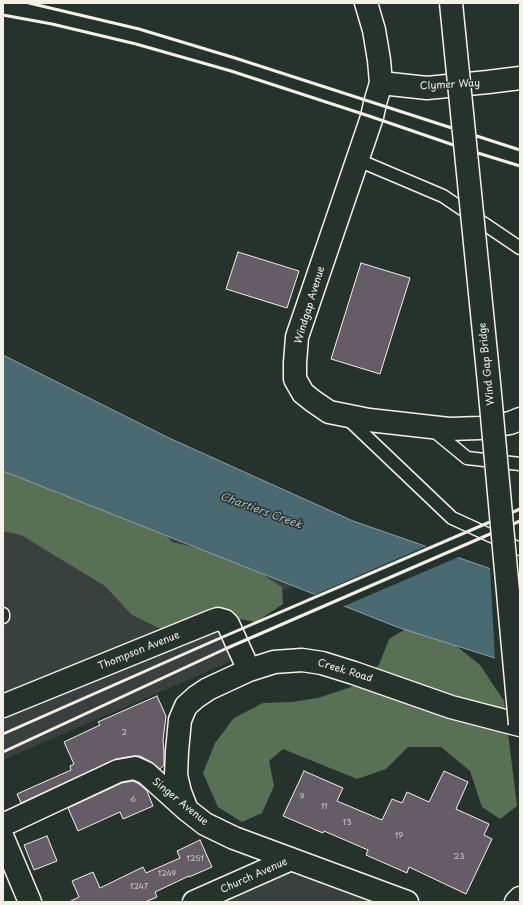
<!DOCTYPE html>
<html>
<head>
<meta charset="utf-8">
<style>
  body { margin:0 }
  #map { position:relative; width:523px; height:905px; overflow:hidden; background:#26332d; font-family:"Playpen Sans",sans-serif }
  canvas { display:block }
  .frame { position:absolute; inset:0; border:4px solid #f4f1e8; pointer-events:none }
</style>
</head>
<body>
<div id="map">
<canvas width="523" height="905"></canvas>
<div class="frame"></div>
</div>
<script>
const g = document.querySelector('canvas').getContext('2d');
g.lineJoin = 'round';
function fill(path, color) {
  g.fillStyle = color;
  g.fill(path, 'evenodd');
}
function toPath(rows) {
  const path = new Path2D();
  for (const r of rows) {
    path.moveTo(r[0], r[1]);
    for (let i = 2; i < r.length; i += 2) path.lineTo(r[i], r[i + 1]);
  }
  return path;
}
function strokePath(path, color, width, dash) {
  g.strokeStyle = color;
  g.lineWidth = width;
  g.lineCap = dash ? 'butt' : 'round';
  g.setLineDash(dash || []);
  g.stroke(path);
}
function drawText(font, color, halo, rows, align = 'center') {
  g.font = font + ' "Playpen Sans",sans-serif';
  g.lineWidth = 3;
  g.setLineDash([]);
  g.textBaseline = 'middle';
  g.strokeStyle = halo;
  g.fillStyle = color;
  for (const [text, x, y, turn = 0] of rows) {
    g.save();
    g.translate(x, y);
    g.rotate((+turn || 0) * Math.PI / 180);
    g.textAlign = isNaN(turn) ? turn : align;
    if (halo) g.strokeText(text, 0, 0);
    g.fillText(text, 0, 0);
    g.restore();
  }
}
const built = toPath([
  [3,407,328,571,216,620,243,656,3,760],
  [291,859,407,902,194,902]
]);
const green = toPath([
  [3,467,61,495,81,484,153,519,172,542,213,552,262,574,282,587,283,604,256,622,207,613,165,631,132,615,105,586,21,535,3,531],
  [414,624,433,627,480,665,504,701,517,806,500,819,482,807,470,771,441,747,408,747,386,769,357,779,283,749,269,761,274,786,262,813,242,822,218,807,203,773,215,743,234,718,263,703,292,702,318,698,351,687,379,665,389,639]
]);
const water = toPath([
  [3,355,169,438,353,521,520,579,520,666,397,627,3,471,3,355]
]);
const pier = toPath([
  [429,545,461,556,342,607,312,596],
  [490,566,520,577,520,668,495,661]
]);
const building = toPath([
  [238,252,299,271,287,308,226,289,238,252],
  [361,263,410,278,380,374,331,359,361,263],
  [157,696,166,716,163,740,164,752,164,765,160,769,151,762,140,756,133,756,116,759,21,803,17,794,71,770,70,766,74,764,64,742,100,725,98,722,157,696],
  [304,771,343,788,337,801,382,820,392,799,402,803,407,792,429,802,444,771,468,782,456,809,489,824,484,835,492,839,466,894,409,867,407,873,366,855,368,850,324,831,323,833,283,816,304,771],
  [133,781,139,784,147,791,153,806,123,819,120,812,78,831,68,808,122,783,133,781],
  [47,836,57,861,34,870,24,845,47,836],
  [200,840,212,867,189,877,189,876,155,892,157,897,145,902,69,902,79,897,72,881,93,872,100,888,143,867,146,873,180,858,177,851,200,840]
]);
const service = toPath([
  [358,160,443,196,520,248],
  [347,418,452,518,520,549],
  [433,430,467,458,520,464],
  [3,614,3,617]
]);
const minor = toPath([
  [366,3,374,30,379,60,381,83,375,103,372,117,297,337,295,363,295,379,303,393,313,401,329,412,369,420,449,429,480,428,510,423,520,419],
  [381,83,427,88,488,82,520,78],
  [3,706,212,621,218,619,225,621,228,624,249,670],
  [187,810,180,792,176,775,177,751,180,720,186,706,196,697,208,689,249,670,274,662,302,660,322,663,354,673,451,707,520,725],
  [3,825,118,771,135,768,146,773,187,810,205,824,234,838,407,902],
  [3,838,30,902],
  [194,902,291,859]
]);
const primary = toPath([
  [516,902,520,898]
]);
const rail = toPath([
  [29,3,139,29,235,58,520,150],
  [3,15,52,24,136,44,231,71,372,117,468,150,520,166],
  [3,734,218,639,520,509],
  [3,752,225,649,520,521]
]);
const primaryBridge = toPath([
  [451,3,489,383,520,724]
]);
const numberNames = [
  ["2",124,733],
  ["9",302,797],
  ["6",133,800],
  ["11",324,807],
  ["13",347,823],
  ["19",399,836],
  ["23",459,857],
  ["1251",195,859],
  ["1249",167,874],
  ["1247",139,887]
];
const streetNames = [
  ["Clymer Way",450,85,-3],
  ["Windgap Avenue",310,305,-73],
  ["Wind Gap Bridge",487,364,-96],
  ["Thompson Avenue",139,651,-22],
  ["Creek Road",345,671,17],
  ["Singer Avenue",180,802,39],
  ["Church Avenue",254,876,-24]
];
const waterNames = [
  ["Chartiers Creek",261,511,20]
];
fill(built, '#39403e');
fill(green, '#597054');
fill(water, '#496a70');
strokePath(water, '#8da0a0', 1);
fill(pier, '#26332d');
fill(building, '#645d66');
strokePath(building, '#f4f1e8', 1);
strokePath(service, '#f4f1e8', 15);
strokePath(minor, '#f4f1e8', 25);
strokePath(primary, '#f4f1e8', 25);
strokePath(service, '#26332d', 12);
strokePath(minor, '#26332d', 22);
strokePath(primary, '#26332d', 22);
strokePath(rail, '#f4f1e8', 3);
strokePath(primaryBridge, '#f4f1e8', 25, []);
strokePath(primaryBridge, '#26332d', 22);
drawText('8px', '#d0ccc8', null, numberNames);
drawText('10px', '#f4f1e8', '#26332d', streetNames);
drawText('italic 11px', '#b0bbb8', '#26332d', waterNames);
</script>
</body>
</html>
